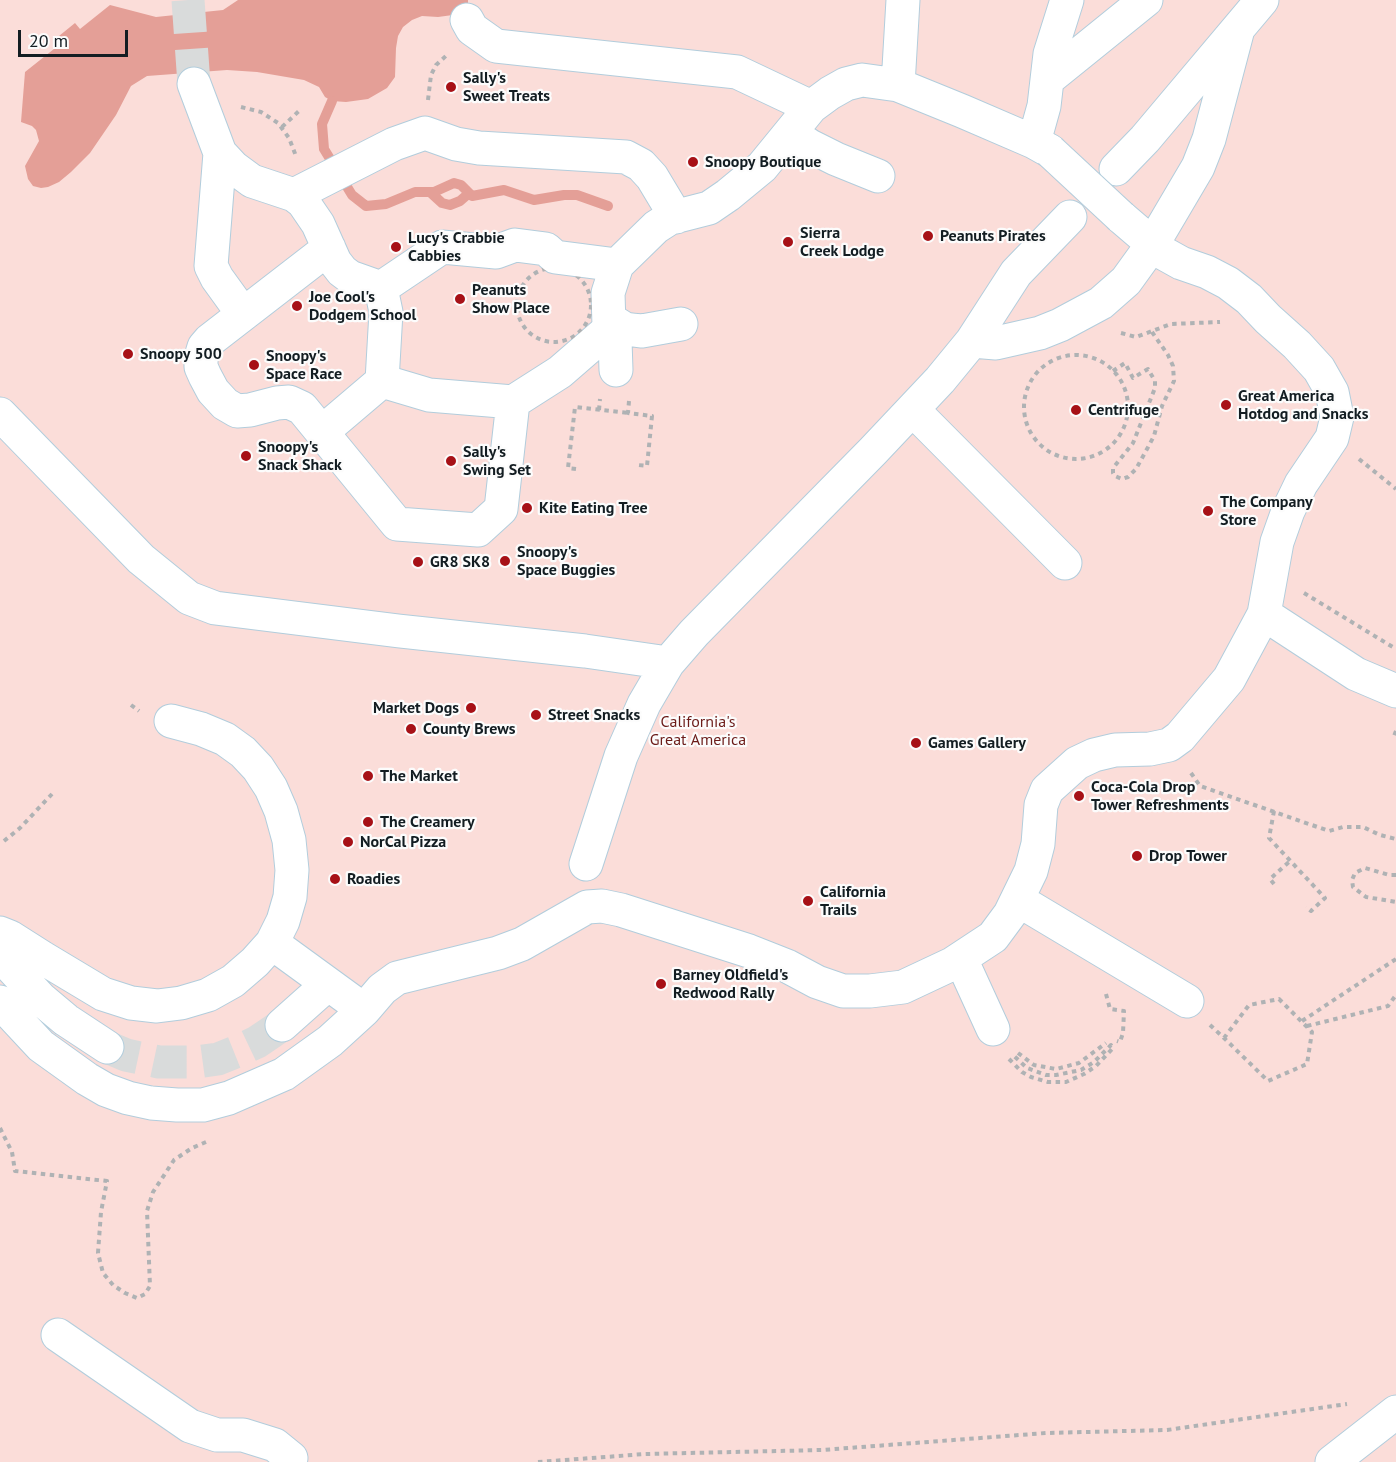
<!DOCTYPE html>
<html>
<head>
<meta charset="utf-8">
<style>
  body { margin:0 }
  #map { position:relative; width:1396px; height:1462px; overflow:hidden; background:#fcfcfc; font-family:"PT Sans",sans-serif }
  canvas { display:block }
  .scale { position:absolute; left:18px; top:30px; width:110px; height:27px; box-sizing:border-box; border:3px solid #131d22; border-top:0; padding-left:8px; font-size:18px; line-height:21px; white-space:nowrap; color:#131d22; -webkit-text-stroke:4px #fcfcfc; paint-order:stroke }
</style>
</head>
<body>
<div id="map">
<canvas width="1396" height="1462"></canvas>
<div class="scale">20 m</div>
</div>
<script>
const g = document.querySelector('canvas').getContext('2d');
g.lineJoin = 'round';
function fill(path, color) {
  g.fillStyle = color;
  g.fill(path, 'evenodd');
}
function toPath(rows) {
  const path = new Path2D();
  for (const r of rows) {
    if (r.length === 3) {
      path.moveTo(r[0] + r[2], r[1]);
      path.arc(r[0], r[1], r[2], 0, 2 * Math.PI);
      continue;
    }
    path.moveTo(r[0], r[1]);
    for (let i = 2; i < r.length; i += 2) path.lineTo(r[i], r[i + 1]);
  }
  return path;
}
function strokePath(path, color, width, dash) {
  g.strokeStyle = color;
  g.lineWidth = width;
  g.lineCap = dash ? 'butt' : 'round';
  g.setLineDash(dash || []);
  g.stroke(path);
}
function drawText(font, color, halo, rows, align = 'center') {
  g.font = font + ' "PT Sans",sans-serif';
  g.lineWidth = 4.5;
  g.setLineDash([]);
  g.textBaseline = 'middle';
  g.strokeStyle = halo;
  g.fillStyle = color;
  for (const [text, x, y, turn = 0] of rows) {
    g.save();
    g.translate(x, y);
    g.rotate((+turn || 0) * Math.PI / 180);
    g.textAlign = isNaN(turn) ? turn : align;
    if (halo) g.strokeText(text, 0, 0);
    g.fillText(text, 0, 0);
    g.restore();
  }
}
const green = toPath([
  [0,0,1396,0,1396,1462,0,1462]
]);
const water = toPath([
  [238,0,468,0,468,9,460,14,438,17,422,16,412,20,403,27,398,36,396,48,395,77,387,88,368,99,346,102,332,101,325,97,319,87,304,80,257,72,227,70,147,76,131,86,116,115,90,153,71,172,59,182,48,187,41,188,33,186,28,179,25,166,39,141,36,130,32,126,21,122,25,72,64,41,59,36,75,23,80,29,110,5,156,17,223,10]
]);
const stream = toPath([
  [332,101,322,124,324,149,352,195,366,206,386,204,415,192,434,192,454,183,461,185,472,196,504,190,534,200,564,195,577,195,608,206],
  [430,192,442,203,450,205,460,201,468,194]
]);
const minorTunnel = toPath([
  [188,0,194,84],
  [107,1047,126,1055,159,1062,196,1062,218,1059,238,1051,257,1042,282,1025]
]);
const path = toPath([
  [428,100,431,75,436,65,448,54],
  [241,107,261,112,278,123,289,138,296,156],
  [282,127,299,111],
  [554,305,37],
  [1121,333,1136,337,1171,324,1220,322],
  [1076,407,52],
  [1113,371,1125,363,1133,378,1148,369,1155,381,1155,388,1133,443,1113,468,1113,473,1115,476,1122,479,1128,477,1136,469,1147,449,1154,436,1162,406,1174,381,1173,366,1168,355,1152,332],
  [629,401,628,413,652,416,647,466,638,465],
  [599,410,600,399],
  [1359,459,1396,489],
  [576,469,568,468,575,407,628,413],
  [1304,593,1396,649],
  [131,705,139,711],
  [1396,731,1394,736,1396,737],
  [1191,773,1200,786,1329,831,1343,827,1363,827,1380,835,1396,839],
  [1274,811,1269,838,1325,898,1311,911,1306,907],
  [4,841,20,828,52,794],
  [1396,875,1389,875,1365,868,1355,873,1352,880,1353,887,1366,897,1396,902],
  [1274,884,1270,879,1290,861],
  [1106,994,1110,1009,1124,1011,1123,1033,1120,1042,1117,1041],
  [1302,1021,1396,959],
  [1210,1025,1224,1038,1268,1081,1307,1064,1312,1032,1279,999,1249,1005,1224,1038],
  [1307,1026,1388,1006,1396,995],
  [1018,1053,1034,1065,1056,1069,1079,1063,1106,1043],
  [1009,1059,1022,1072,1031,1077,1048,1082,1066,1082,1084,1074,1096,1066,1113,1048,1111,1045,1094,1062,1081,1070,1056,1075,1046,1075,1027,1068,1013,1055],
  [0,1128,12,1152,15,1171,107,1181,101,1212,98,1253,103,1273,113,1285,125,1293,137,1298,145,1294,150,1286,147,1211,153,1192,174,1160,192,1148,206,1142],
  [538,1462,645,1454,822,1450,1046,1433,1167,1430,1347,1404]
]);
const minor = toPath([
  [467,20,472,29,496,46,737,72,811,107],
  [1047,80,1146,0],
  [194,84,220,153,233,167,252,181,294,195,303,202,318,224,335,262,342,271,350,277,381,288],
  [898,85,903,0],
  [791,133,810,146,836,159,878,176],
  [1034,142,1044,106,1050,54,1067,0],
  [220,153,211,266,217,278,243,314],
  [1116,169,1145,139,1262,0],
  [294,195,394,144,425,133,456,144,479,148,626,157,641,165,652,177,676,217],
  [329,248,210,340,204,347,201,357,201,367,205,376,213,391,225,404,237,411,250,410,277,403,289,402,302,408,397,524,478,530,501,509,513,402,560,372,605,333,609,326,608,293,617,265],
  [381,288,442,247,496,252,515,245,546,249,555,257,617,265,656,227,670,218,709,208,728,195,762,167,811,107,830,93,846,84,862,80,898,85,962,111,1034,142,1050,151],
  [381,288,386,312,382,381],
  [609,319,625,329,633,330,642,331,681,324],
  [609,319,615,340,616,370],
  [972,341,996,343,1040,333,1060,325,1101,303,1126,281,1152,245,1198,167,1209,139,1238,29],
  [913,410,1065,563],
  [0,414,141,559,189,598,215,608,399,631,585,651,668,663,694,633,873,451,940,380,972,341,1016,273,1070,217],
  [322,432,382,381,429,395,513,402],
  [1264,614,1356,674,1396,691],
  [586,864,621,756,644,704,668,663],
  [1018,900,1187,1001],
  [0,933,10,937,43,958,103,994,131,1003,157,1006,181,1003,208,995,233,981,255,962,272,943,283,921,290,897,292,870,289,840,281,811,271,788,258,768,243,752,225,739,201,729,171,721],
  [272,943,364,1010,382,989,397,978,498,953,522,944,587,907,602,906,621,910,749,951,787,966,817,982,843,991,870,991,903,987,952,964,993,937,1010,914,1031,871,1038,844,1041,805,1047,790,1077,763,1094,755,1115,750,1150,749,1169,745,1180,737,1229,679,1264,614,1277,542,1288,511,1301,484,1332,438,1337,417,1332,392,1319,369,1297,345,1268,319,1249,299,1228,283,1207,272,1181,263,1163,253,1121,217],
  [0,955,41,999,66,1020,107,1047],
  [961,959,993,1029],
  [0,1002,41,1046,87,1079,106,1090,128,1098,151,1103,177,1105,203,1105,229,1098,284,1074,330,1041,364,1010],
  [282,1025,328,984],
  [58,1335,190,1426,217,1435,243,1435,275,1445,291,1458],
  [1332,1462,1396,1412]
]);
const minorBridge = toPath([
  [1050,151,1121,217]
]);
const markers = [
  [451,87,6,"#a71117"],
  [693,162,6,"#a71117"],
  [928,236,6,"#a71117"],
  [788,242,6,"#a71117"],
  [396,247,6,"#a71117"],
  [460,299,6,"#a71117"],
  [297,306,6,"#a71117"],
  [128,354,6,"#a71117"],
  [254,365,6,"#a71117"],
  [1226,405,6,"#a71117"],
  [1076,410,6,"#a71117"],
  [246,456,6,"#a71117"],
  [451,461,6,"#a71117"],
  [527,508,6,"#a71117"],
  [1208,511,6,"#a71117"],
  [505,561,6,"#a71117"],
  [418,562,6,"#a71117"],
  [471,708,6,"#a71117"],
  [536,715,6,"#a71117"],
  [411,729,6,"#a71117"],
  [916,743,6,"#a71117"],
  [368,776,6,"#a71117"],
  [1079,796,6,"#a71117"],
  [368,822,6,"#a71117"],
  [348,842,6,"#a71117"],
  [1137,856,6,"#a71117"],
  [335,879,6,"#a71117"],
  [808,901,6,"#a71117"],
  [661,984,6,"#a71117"]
];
const poiNames = [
  ["Sally's",463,78],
  ["Sweet Treats",463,96],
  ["Snoopy Boutique",705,162],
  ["Sierra",800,233],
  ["Creek Lodge",800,251],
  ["Peanuts Pirates",940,236],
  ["Lucy's Crabbie",408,238],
  ["Cabbies",408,256],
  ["Peanuts",472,290],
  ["Show Place",472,308],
  ["Joe Cool's",309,297],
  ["Dodgem School",309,315],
  ["Snoopy 500",140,354],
  ["Snoopy's",266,356],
  ["Space Race",266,374],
  ["Great America",1238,396],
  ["Hotdog and Snacks",1238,414],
  ["Centrifuge",1088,410],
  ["Snoopy's",258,447],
  ["Snack Shack",258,465],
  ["Sally's",463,452],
  ["Swing Set",463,470],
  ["The Company",1220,502],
  ["Store",1220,520],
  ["Kite Eating Tree",539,508],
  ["Snoopy's",517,552],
  ["Space Buggies",517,570],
  ["GR8 SK8",430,562],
  ["Market Dogs",459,708,"right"],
  ["Street Snacks",548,715],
  ["County Brews",423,729],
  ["Games Gallery",928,743],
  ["The Market",380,776],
  ["Coca-Cola Drop",1091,787],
  ["Tower Refreshments",1091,805],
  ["The Creamery",380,822],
  ["NorCal Pizza",360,842],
  ["Drop Tower",1149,856],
  ["Roadies",347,879],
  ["California",820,892],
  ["Trails",820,910],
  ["Barney Oldfield's",673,975],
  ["Redwood Rally",673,993]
];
const parkNames = [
  ["California's",698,722],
  ["Great America",698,740]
];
fill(green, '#fbddd9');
fill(water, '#e49f97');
strokePath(stream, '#e49f97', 10);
strokePath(minorTunnel, '#d9dbdb', 33, [33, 16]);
strokePath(minor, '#b2cddc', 35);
strokePath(path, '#afb2b4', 4, [4.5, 4.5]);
strokePath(minor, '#fff', 33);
strokePath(minorBridge, '#b2cddc', 35, []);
strokePath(minorBridge, '#fff', 33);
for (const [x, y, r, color] of markers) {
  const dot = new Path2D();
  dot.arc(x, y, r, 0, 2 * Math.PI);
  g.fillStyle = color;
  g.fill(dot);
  strokePath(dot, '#fcfcfc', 2);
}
drawText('bold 16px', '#131d22', '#fcfcfc', poiNames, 'left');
drawText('16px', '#6c1c19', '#fcfcfc', parkNames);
</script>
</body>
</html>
